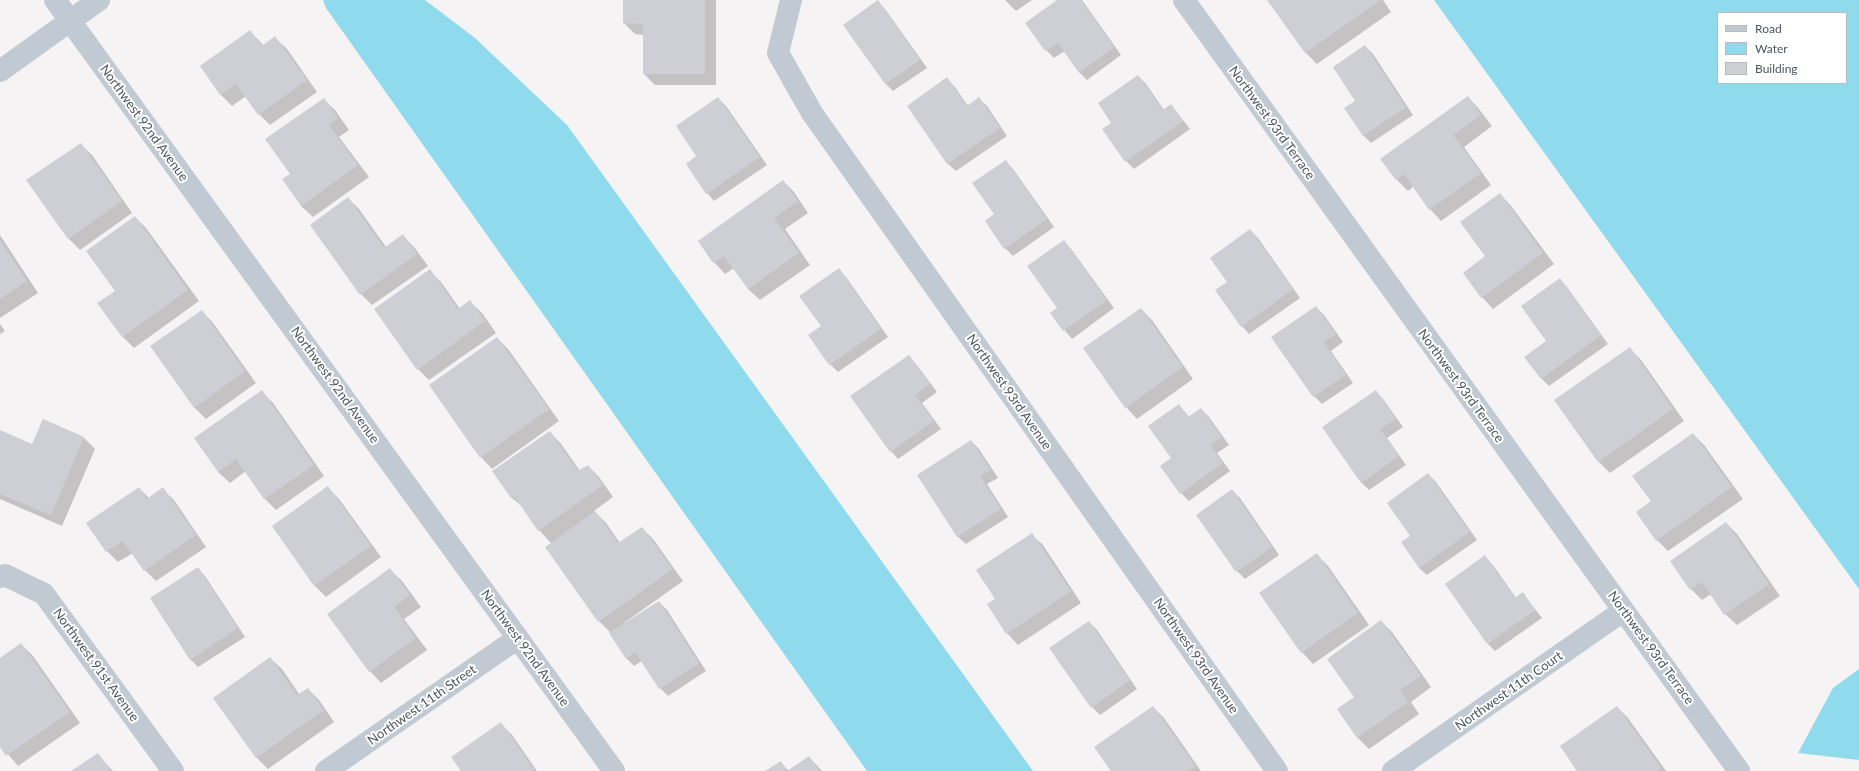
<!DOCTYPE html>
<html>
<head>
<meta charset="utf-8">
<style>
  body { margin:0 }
  #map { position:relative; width:1859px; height:771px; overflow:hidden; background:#f5f3f3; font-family:Lato,sans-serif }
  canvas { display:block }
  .legend { position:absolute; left:1717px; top:12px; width:130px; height:72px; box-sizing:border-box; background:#fff; border:1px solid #b7bbc0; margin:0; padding:5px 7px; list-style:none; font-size:12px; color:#4a5661 }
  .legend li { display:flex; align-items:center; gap:8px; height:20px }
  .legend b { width:20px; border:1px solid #b7bbc0 }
</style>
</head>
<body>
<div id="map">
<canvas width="1859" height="771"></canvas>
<ul class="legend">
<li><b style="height:5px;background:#c1cad2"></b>Road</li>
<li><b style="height:11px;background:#90daee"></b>Water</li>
<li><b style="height:11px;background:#cdcfd5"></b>Building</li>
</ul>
</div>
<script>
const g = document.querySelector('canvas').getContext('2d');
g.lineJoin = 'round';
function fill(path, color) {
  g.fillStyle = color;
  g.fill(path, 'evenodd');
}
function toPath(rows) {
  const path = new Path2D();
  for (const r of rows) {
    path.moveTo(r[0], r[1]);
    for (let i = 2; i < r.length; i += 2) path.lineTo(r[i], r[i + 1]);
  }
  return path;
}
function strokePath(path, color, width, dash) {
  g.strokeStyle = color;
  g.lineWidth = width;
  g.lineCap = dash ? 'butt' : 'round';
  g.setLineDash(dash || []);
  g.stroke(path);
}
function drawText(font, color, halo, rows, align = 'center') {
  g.font = font + ' Lato,sans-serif';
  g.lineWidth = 4;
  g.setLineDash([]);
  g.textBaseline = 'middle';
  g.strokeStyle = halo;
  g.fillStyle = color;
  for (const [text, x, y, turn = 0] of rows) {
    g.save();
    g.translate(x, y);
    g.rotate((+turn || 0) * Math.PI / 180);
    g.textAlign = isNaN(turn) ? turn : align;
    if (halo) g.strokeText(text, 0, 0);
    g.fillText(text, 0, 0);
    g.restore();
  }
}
const water = toPath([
  [323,0,425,0,475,38,567,125,1033,771,867,771,326,8],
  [1434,0,1859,0,1859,589],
  [1718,13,1846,13,1846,83,1718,83],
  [1859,669,1859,760,1798,753,1833,688]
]);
const shadow = toPath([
  [624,0,716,0,716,85,655,85,644,74,644,35,635,34,624,23],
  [1005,0,1032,0,1016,11],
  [1059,0,1082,0,1121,55,1087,80,1079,72,1065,51,1054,58,1046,50,1026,23],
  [1269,0,1383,0,1391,12,1317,64,1306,53],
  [877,1,885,9,927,68,893,91,886,84,844,25],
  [250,31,264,46,275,38,287,49,317,92,270,125,259,114,246,96,232,106,221,95,201,66],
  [1365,46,1373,54,1413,115,1371,143,1363,135,1356,101],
  [1138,76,1146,84,1164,110,1171,105,1190,129,1134,169,1126,161,1113,123],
  [947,79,955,87,968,106,979,99,987,106,1007,136,956,171,948,164,908,106],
  [1468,97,1479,109,1492,126,1464,147,1491,185,1441,221,1430,209,1414,186,1408,191,1396,179],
  [718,98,726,106,767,165,714,201,707,193,698,156],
  [323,99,335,110,349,130,339,137,369,177,313,217,301,206,292,174],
  [80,144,92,155,132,213,80,250,69,239,28,181],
  [1005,161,1013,169,1054,227,1013,256,1005,248,987,221,996,215],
  [783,181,794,192,808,213,785,229,810,265,760,300,748,289,734,268,725,274,714,262,699,241],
  [1500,194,1511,206,1554,264,1493,309,1482,297,1486,256],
  [348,198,359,209,386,247,403,236,414,247,428,266,372,305,361,294],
  [135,217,146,228,199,301,134,348,123,337,99,303,116,291],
  [1250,230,1258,238,1300,298,1249,334,1242,326],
  [0,235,38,293,0,318],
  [1064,241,1071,249,1114,308,1072,339,1051,314,1058,308],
  [839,270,846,277,888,337,838,372,830,364,822,326],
  [430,271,441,282,460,309,470,302,482,313,496,333,429,380,418,369],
  [1559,280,1567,287,1608,344,1549,386,1541,378],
  [1316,307,1324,315,1343,342,1331,351,1353,383,1322,404,1314,396,1272,337],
  [1141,309,1152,320,1193,379,1137,419,1126,407],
  [202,311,213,323,256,383,206,419,194,407],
  [0,324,5,331,0,334],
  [497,338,508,349,559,421,492,469,481,457,430,385],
  [1630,349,1641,360,1684,421,1610,473,1598,461],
  [909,356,916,364,937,392,922,403,941,429,898,459,891,451],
  [1375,391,1383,399,1403,427,1387,438,1406,465,1369,490,1361,482],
  [262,392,273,403,324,476,276,510,265,499,246,471,230,483,218,472],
  [1179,405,1190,418,1201,409,1209,417,1229,445,1217,453,1230,471,1189,501,1181,493,1173,458],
  [0,431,33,445,83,437,95,449,62,526,0,499],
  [550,432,561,444,580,471,588,466,599,477,613,497,594,511,606,523,620,543,642,528,653,539,683,581,624,623,625,624,659,602,667,610,706,671,668,696,660,688,642,661,634,666,626,658,611,633,599,621,551,543,539,530,524,508,512,498,493,472],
  [1693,434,1704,445,1743,499,1668,551,1657,540,1652,502],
  [971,441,979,449,998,478,987,484,1008,517,966,544,958,537,919,475],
  [1428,474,1436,482,1477,540,1427,575,1419,568,1412,536],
  [327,487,339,499,381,557,326,597,315,586,273,527],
  [139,488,149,498,162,489,174,500,206,547,156,581,145,570,133,553,118,562,107,551],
  [1232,490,1240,498,1279,555,1245,579,1237,571],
  [1726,523,1737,534,1780,596,1737,625,1725,614,1711,594,1702,600,1691,589],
  [1031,534,1043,545,1081,603,1018,645,1007,633],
  [1317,555,1328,566,1369,625,1313,664,1302,652,1261,594],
  [1485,557,1493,565,1516,598,1523,594,1542,618,1495,651,1487,643],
  [198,568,205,576,245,637,198,667,190,659],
  [390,570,402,581,421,607,404,619,427,650,381,683,370,671],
  [1381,621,1392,632,1431,687,1411,702,1419,714,1369,749,1358,738,1338,709,1356,697],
  [1089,622,1097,630,1137,689,1100,715,1092,707,1051,648],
  [21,644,33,656,80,723,18,766,0,745,0,659],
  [270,658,282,669,299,694,308,689,319,700,334,722,268,769,257,758,214,698],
  [1153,707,1164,718,1201,771,1112,771],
  [1617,707,1628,718,1666,771,1579,771],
  [501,724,512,735,537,771,463,771],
  [97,754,113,771,73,771],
  [809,757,822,771,767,771,780,762,789,771]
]);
const building = toPath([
  [623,0,705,0,705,74,643,74,643,24,623,23],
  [878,0,920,60,885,84,843,25],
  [1057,0,1081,0,1114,47,1079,73,1058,43,1045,51,1025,23],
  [1267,0,1381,0,1305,53],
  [250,30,262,46,275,36,307,80,258,115,236,84,220,95,200,66],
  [1365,45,1406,107,1363,136,1344,108,1355,101,1333,67],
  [1138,75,1163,110,1171,104,1183,121,1125,162,1102,129,1111,123,1098,103],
  [947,77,967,106,979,97,1000,128,947,164,907,106],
  [1468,96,1481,115,1453,135,1481,173,1429,210,1404,174,1396,180,1380,159],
  [718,97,760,157,706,194,686,164,696,156,676,126],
  [324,98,338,118,329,125,358,165,301,206,282,179,290,174,265,139],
  [81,143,122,201,68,239,26,180],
  [1006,160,1047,219,1004,249,985,221,994,214,972,183],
  [783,180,798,201,774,218,799,253,748,289,724,256,713,263,698,241],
  [1500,193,1543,253,1481,298,1463,273,1485,256,1460,222],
  [348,197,384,248,403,234,417,254,360,295,310,225],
  [135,216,188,290,122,337,97,303,115,291,86,251],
  [1250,229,1293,289,1241,327,1215,290,1227,282,1210,258],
  [0,240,27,281,0,299],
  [1064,240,1107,300,1063,331,1050,313,1057,308,1027,266],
  [839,268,881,329,829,365,808,335,821,326,799,296],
  [430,269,458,309,470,300,485,321,417,370,374,309],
  [1560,278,1601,335,1541,379,1524,357,1546,341,1521,306],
  [1316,306,1336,334,1324,342,1346,375,1313,397,1271,337],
  [1141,308,1183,367,1125,408,1083,348],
  [202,310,245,371,194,408,150,346],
  [497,337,549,409,480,458,429,385],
  [1630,347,1673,409,1598,462,1554,400],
  [909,355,930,384,915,395,934,421,890,452,850,396],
  [262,390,314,465,264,499,236,459,218,472,194,438],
  [1376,390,1396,419,1380,429,1399,456,1361,483,1322,427],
  [1179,404,1188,417,1201,408,1222,437,1210,445,1223,463,1180,494,1160,466,1171,458,1148,426],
  [43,419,84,437,51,515,0,494,0,430,32,444],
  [550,431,578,471,588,465,603,485,538,531,514,496,511,498,492,471],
  [1693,433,1732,487,1656,541,1636,512,1651,501,1632,476],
  [971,440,991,470,980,476,1001,509,957,537,917,475],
  [1428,473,1470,532,1419,568,1401,542,1410,536,1387,503],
  [328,486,371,546,314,586,272,526],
  [139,487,147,499,163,487,196,535,144,571,123,541,106,552,86,523],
  [1232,489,1272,547,1236,572,1196,515],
  [595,511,618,543,642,527,673,569,598,622,545,547],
  [1726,522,1769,584,1724,615,1702,582,1690,590,1670,561],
  [1032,533,1071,591,1006,634,987,604,995,599,976,570],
  [1317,553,1358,613,1301,653,1259,593],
  [1485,555,1515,598,1523,592,1535,610,1487,644,1445,584],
  [198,567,238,628,190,660,150,598],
  [390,568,410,595,394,607,416,638,369,672,327,614],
  [659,601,699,663,659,689,635,652,626,659,609,633],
  [1381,620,1421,676,1400,690,1408,702,1357,738,1337,709,1354,697,1327,659],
  [1089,621,1130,680,1091,708,1049,648],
  [21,643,70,712,6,756,0,747,0,658],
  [270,657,297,695,308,688,324,710,256,758,213,698],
  [1153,706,1196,766,1189,771,1111,771,1094,747],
  [1617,706,1661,768,1657,771,1577,771,1560,746],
  [501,722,535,771,461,771,451,757],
  [98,753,111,771,71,771],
  [809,756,819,771,765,771,781,761,787,771]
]);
const minor = toPath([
  [55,0,614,771],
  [791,0,778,53,812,113,1277,771],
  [1184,0,1739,771],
  [0,71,99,0],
  [0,577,5,575,44,594,173,771],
  [326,771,518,638],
  [1393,771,1623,611]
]);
const streetNames = [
  ["Northwest 92nd Avenue",144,123,54],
  ["Northwest 93rd Terrace",1272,123,54],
  ["Northwest 92nd Avenue",335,385,54],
  ["Northwest 93rd Terrace",1461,386,54],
  ["Northwest 93rd Avenue",1009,392,55],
  ["Northwest 92nd Avenue",525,648,54],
  ["Northwest 93rd Terrace",1651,648,54],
  ["Northwest 93rd Avenue",1196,656,55],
  ["Northwest 91st Avenue",96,665,54],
  ["Northwest 11th Court",1509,691,-35],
  ["Northwest 11th Street",422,705,-35]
];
fill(water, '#90daee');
fill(shadow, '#0003');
fill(building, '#cdcfd5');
strokePath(minor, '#c1cad2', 22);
drawText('13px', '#4a5661', '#fff', streetNames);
</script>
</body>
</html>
